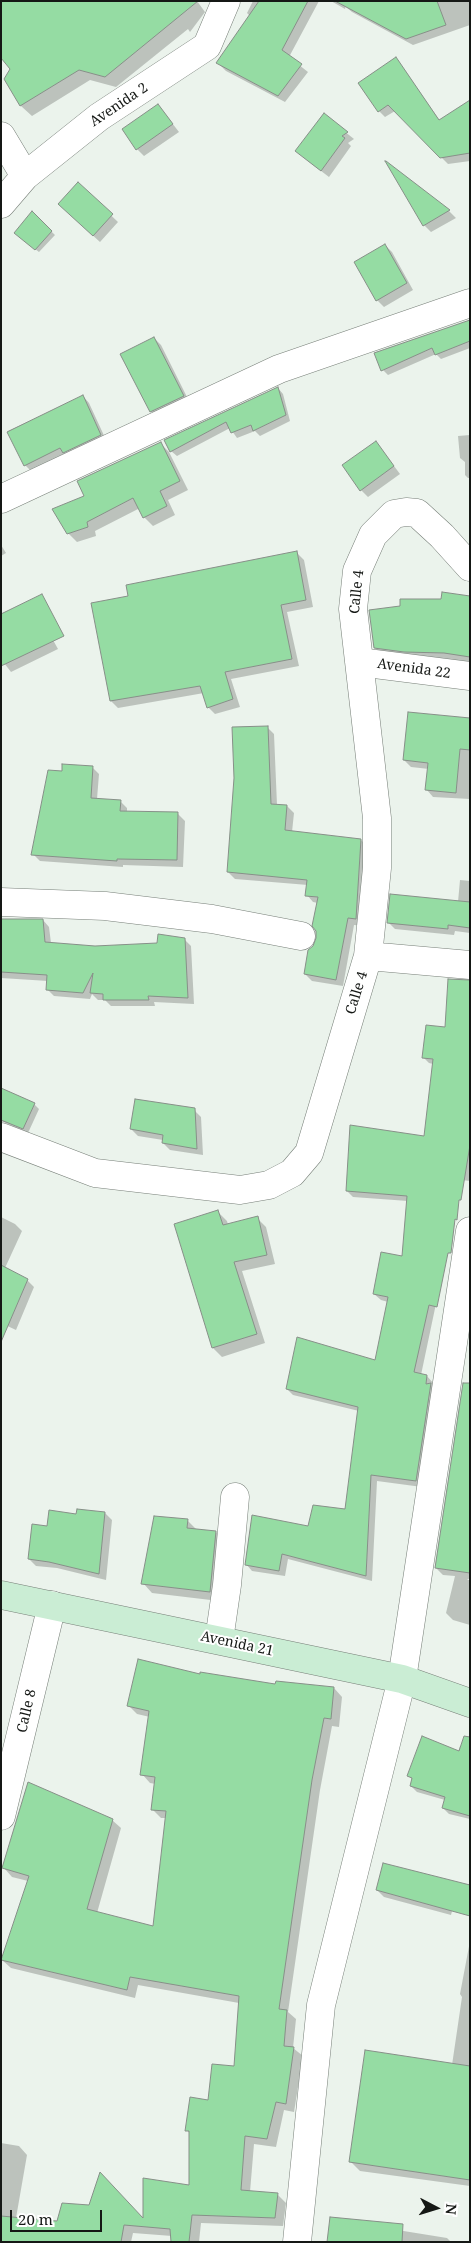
<!DOCTYPE html>
<html>
<head>
<meta charset="utf-8">
<style>
  body { margin:0 }
  #map { position:relative; width:471px; height:2243px; overflow:hidden; background:#ebf3ec; font-family:"Noto Serif",serif }
  canvas { display:block }
  .frame { position:absolute; inset:0; border:2px solid #151815; pointer-events:none }
  .north { position:absolute; left:411px; top:2183px; width:50px; height:50px; -webkit-text-stroke:4px #fff; paint-order:stroke; rotate:95deg; font-size:14px; font-weight:700; line-height:20px; text-align:center; color:#151815 }
  .north::after { content:''; display:block; margin:auto; width:18px; height:22px; background:#151815; clip-path:polygon(50% 0,100% 100%,50% 72%,0 100%) }
  .scale { position:absolute; left:10px; top:2210px; width:92px; height:22px; box-sizing:border-box; border:2px solid #151815; border-top:0; padding-left:6px; font-size:15px; line-height:18px; white-space:nowrap; color:#151815; -webkit-text-stroke:4px #fff; paint-order:stroke }
</style>
</head>
<body>
<div id="map">
<canvas width="471" height="2243"></canvas>
<div class="frame"></div>
<div class="north">N</div>
<div class="scale">20 m</div>
</div>
<script>
const g = document.querySelector('canvas').getContext('2d');
g.lineJoin = 'round';
function fill(path, color) {
  g.fillStyle = color;
  g.fill(path, 'evenodd');
}
function toPath(rows) {
  const path = new Path2D();
  for (const r of rows) {
    path.moveTo(r[0], r[1]);
    for (let i = 2; i < r.length; i += 2) path.lineTo(r[i], r[i + 1]);
  }
  return path;
}
function strokePath(path, color, width, dash) {
  g.strokeStyle = color;
  g.lineWidth = width;
  g.lineCap = dash ? 'butt' : 'round';
  g.setLineDash(dash || []);
  g.stroke(path);
}
function drawText(font, color, halo, rows, align = 'center') {
  g.font = font + ' "Noto Serif",serif';
  g.lineWidth = 4;
  g.setLineDash([]);
  g.textBaseline = 'middle';
  g.strokeStyle = halo;
  g.fillStyle = color;
  for (const [text, x, y, turn = 0] of rows) {
    g.save();
    g.translate(x, y);
    g.rotate((+turn || 0) * Math.PI / 180);
    g.textAlign = isNaN(turn) ? turn : align;
    if (halo) g.strokeText(text, 0, 0);
    g.fillText(text, 0, 0);
    g.restore();
  }
}
const shadow = toPath([
  [197,1,205,12,190,32,188,29,116,87,90,80,32,116,21,106,5,79,12,69],
  [253,1,319,1,289,57,308,72,285,102,226,71,219,64,250,16,247,13],
  [331,1,347,1,345,9],
  [427,1,470,1,470,25,413,45,352,12,346,7],
  [396,58,440,121,470,102,470,161,448,164,395,111,385,117,379,111],
  [158,105,179,132,144,156,137,149],
  [324,115,354,139,348,143,351,146,329,177,304,158],
  [390,166,449,211,456,218,431,232,424,225],
  [78,184,118,222,100,242,66,211],
  [32,213,55,235,39,252,19,237],
  [385,245,392,252,413,290,384,307,377,300],
  [470,321,470,348,441,359,436,354,388,375,383,370],
  [154,338,161,345,190,403,158,418,151,411],
  [278,388,283,394,290,421,260,436,255,431,237,438,230,428,177,456,171,451],
  [83,396,89,403,107,442,32,472,25,465,8,431],
  [470,435,470,478,468,478,465,475,465,462,460,458,458,436],
  [376,442,400,474,368,497,361,490],
  [160,443,169,452,188,490,168,500,175,515,153,526,144,517,140,508,95,531,96,536,77,542,68,533,86,496],
  [1,545,6,553,1,556],
  [297,553,304,560,313,607,287,612,299,666,231,679,240,707,215,714,208,707,204,693,118,708,111,701,130,597],
  [470,597,470,662,382,655,375,648,442,600],
  [36,609,58,649,11,672,1,659],
  [470,719,470,799,433,797,427,790,429,769,411,767,404,760],
  [267,727,274,734,277,805,287,806,294,813,292,832,361,840,368,847,363,926,354,925,343,986,312,981,305,974,318,939,318,903,313,902,307,895,308,885,235,879,228,872],
  [92,767,99,774,97,799,120,801,127,808,127,812,178,814,185,821,183,867,123,865,123,867,40,861,33,854,63,773],
  [460,880,470,881,470,933,455,931,454,935,395,929,388,922,458,902],
  [1,919,43,920,49,927,51,943,95,947,159,945,184,939,191,946,194,1004,154,1002,155,1006,111,1006,105,1000,98,1000,92,994,90,999,54,996,47,989,48,981,1,978],
  [470,984,470,1181,462,1180,421,1375,427,1376,433,1383,432,1386,437,1391,422,1487,377,1481,372,1581,288,1559,285,1576,252,1571,246,1564,309,1527,346,1511,359,1411,293,1395,287,1389,376,1361,388,1302,381,1300,374,1294,403,1257,408,1201,353,1197,347,1191,425,1137,433,1064,429,1063,423,1057,446,1029],
  [1,1089,34,1104,39,1109,28,1133,1,1121],
  [194,1110,201,1117,203,1155,170,1150,163,1143,163,1140,138,1136,131,1129],
  [218,1212,227,1221,228,1225,257,1218,266,1227,275,1264,242,1271,265,1343,222,1357,213,1348],
  [1,1217,15,1224,22,1231,5,1268,27,1280,34,1287,16,1330,1,1323],
  [470,1464,470,1578,467,1580,470,1580,470,1625,453,1620,446,1613,455,1576,443,1575,436,1568],
  [105,1513,112,1520,106,1580,57,1568,36,1566,29,1559,48,1527,78,1515],
  [187,1520,196,1529,216,1532,225,1542,219,1601,152,1593,143,1583],
  [201,1676,276,1685,334,1688,342,1697,339,1727,332,1726,320,1790,288,2012,296,2019,293,2048,303,2056,294,2112,284,2110,276,2147,254,2144,250,2192,277,2194,286,2203,283,2226,201,2223,199,2242,172,2242,172,2236,133,2233,131,2242,1,2242,1,2143,19,2146,27,2155,16,2218,58,2222,144,2220,190,2187,190,2134,187,2130,235,2068,239,2003,138,1985,135,1998,11,1968,2,1960,28,1881,12,1877,4,1868,112,1820,121,1828,97,1913,154,1928,166,1818,161,1818,153,1810,156,1784,150,1783,142,1774,150,1717,137,1714,129,1706],
  [460,1746,470,1749,470,1819,449,1814,443,1808,445,1800,417,1792,411,1786,413,1780,408,1775,458,1752],
  [458,1889,451,1915,384,1897,377,1890],
  [470,1941,470,2186,360,2171,350,2161,452,2065,462,1997,460,1994],
  [385,2228,447,2238,451,2242,329,2242]
]);
const building = toPath([
  [1,1,198,1,105,77,79,70,20,106,4,79,10,69,1,58,1,1],
  [259,1,308,1,282,50,302,64,278,96,216,63,259,1],
  [335,1,437,1,446,25,406,39,335,1],
  [396,57,439,120,470,100,470,153,440,158,388,105,378,112,358,83,396,57],
  [158,104,173,124,136,150,122,129,158,104],
  [324,113,348,132,342,136,345,138,321,171,295,151,324,113],
  [385,161,386,161,450,210,423,226,385,161],
  [78,182,113,214,93,236,58,204,78,182],
  [32,211,52,231,35,250,14,233,32,211],
  [385,244,407,283,376,301,354,262,385,244],
  [470,320,470,341,435,355,432,348,381,371,374,353,470,320],
  [154,337,184,396,150,412,120,354,154,337],
  [278,387,286,415,253,431,251,425,231,433,226,422,170,452,164,440,278,387],
  [83,395,101,435,63,453,60,448,24,466,7,432,83,395],
  [376,441,394,466,360,491,342,465,376,441],
  [161,442,180,481,160,491,167,506,143,518,133,498,87,522,88,527,67,534,52,509,84,496,77,481,161,442],
  [297,551,306,600,281,605,292,659,225,672,233,699,207,708,200,686,110,701,91,603,128,596,126,585,297,551],
  [442,592,470,596,470,657,444,653,404,652,374,648,369,610,400,606,400,599,441,599,442,592],
  [42,594,64,636,1,666,1,614,42,594],
  [408,712,470,718,470,750,460,749,456,793,425,790,428,763,403,760,408,712],
  [268,726,271,804,287,805,285,830,361,839,356,919,348,918,336,980,304,974,308,950,313,946,316,938,316,931,312,926,318,897,305,896,307,880,227,872,234,778,232,727,268,726],
  [62,764,93,766,91,798,121,800,120,811,178,812,177,860,117,859,117,861,31,855,48,770,62,771,62,764],
  [390,894,470,902,470,928,448,925,448,929,387,923,390,894],
  [1,919,43,919,45,942,95,946,157,943,158,934,185,938,188,998,148,996,149,1000,103,1000,103,994,90,993,93,973,83,993,46,990,47,975,1,972,1,919],
  [448,979,470,980,470,1145,461,1200,459,1200,457,1220,455,1219,451,1253,448,1253,437,1307,429,1305,414,1372,427,1375,426,1384,431,1383,416,1481,371,1475,366,1576,282,1554,279,1571,245,1565,252,1515,308,1526,313,1505,345,1509,358,1407,286,1389,297,1337,375,1360,388,1297,373,1294,381,1252,402,1256,407,1196,346,1191,350,1125,424,1136,433,1059,422,1058,426,1025,445,1027,448,979],
  [1,1088,35,1103,23,1129,1,1120,1,1088],
  [135,1099,195,1108,197,1149,162,1143,163,1135,130,1129,135,1099],
  [218,1210,223,1225,258,1216,267,1255,234,1262,257,1334,212,1348,174,1224,218,1210],
  [1,1265,28,1279,1,1342,1,1265],
  [463,1383,470,1383,470,1573,435,1568,463,1383],
  [77,1509,105,1512,99,1574,49,1562,28,1559,32,1524,47,1526,49,1510,76,1514,77,1509],
  [154,1516,188,1519,187,1528,216,1531,210,1592,141,1584,154,1516],
  [138,1659,200,1674,200,1672,275,1684,276,1681,334,1687,331,1719,324,1718,312,1780,279,2009,287,2010,284,2046,294,2047,286,2104,276,2102,267,2139,245,2136,241,2190,278,2193,275,2218,192,2215,189,2242,171,2242,170,2229,124,2225,121,2242,1,2242,1,2216,57,2221,62,2203,89,2205,100,2172,143,2218,143,2178,189,2185,189,2131,185,2131,190,2097,208,2100,212,2064,234,2066,239,1996,130,1977,127,1990,1,1960,29,1876,2,1868,28,1782,113,1819,87,1909,153,1926,166,1811,151,1810,155,1777,140,1775,149,1711,127,1706,138,1659],
  [422,1736,459,1751,464,1736,470,1737,470,1816,442,1808,445,1797,410,1786,412,1778,407,1776,422,1736],
  [383,1863,470,1885,470,1916,376,1890,383,1863],
  [365,2050,470,2066,470,2180,349,2162,365,2050],
  [330,2217,403,2224,402,2242,327,2242,330,2217]
]);
const street = toPath([
  [1,136,25,176],
  [1,204,25,176,99,117,207,46,226,1],
  [1,499,279,369,470,303],
  [359,662,470,676],
  [1,902,105,906,212,919,301,936],
  [368,956,470,965],
  [1,1137,95,1173,240,1190,269,1185,292,1173,309,1153,368,956,377,868,377,818,353,609,357,571,373,535,394,514,406,512,417,513,442,536,470,567],
  [219,1640,227,1585,235,1497],
  [1,1816,52,1605],
  [297,2242,321,2005,402,1679,470,1231]
]);
const secondary = toPath([
  [1,1595,402,1679,470,1703]
]);
const streetNames = [
  ["Avenida 2",119,105,-34],
  ["Calle 4",357,592,-84],
  ["Avenida 22",414,669,8],
  ["Calle 4",357,993,-73],
  ["Avenida 21",237,1644,12],
  ["Calle 8",27,1711,-77]
];
fill(shadow, '#0003');
fill(building, '#95dca3');
strokePath(building, '#878f88', 1);
strokePath(street, '#777f78', 29);
strokePath(secondary, '#777f78', 29);
strokePath(street, '#fff', 28);
strokePath(secondary, '#caedd4', 28);
drawText('14px', '#151815', '#fff', streetNames);
</script>
</body>
</html>
